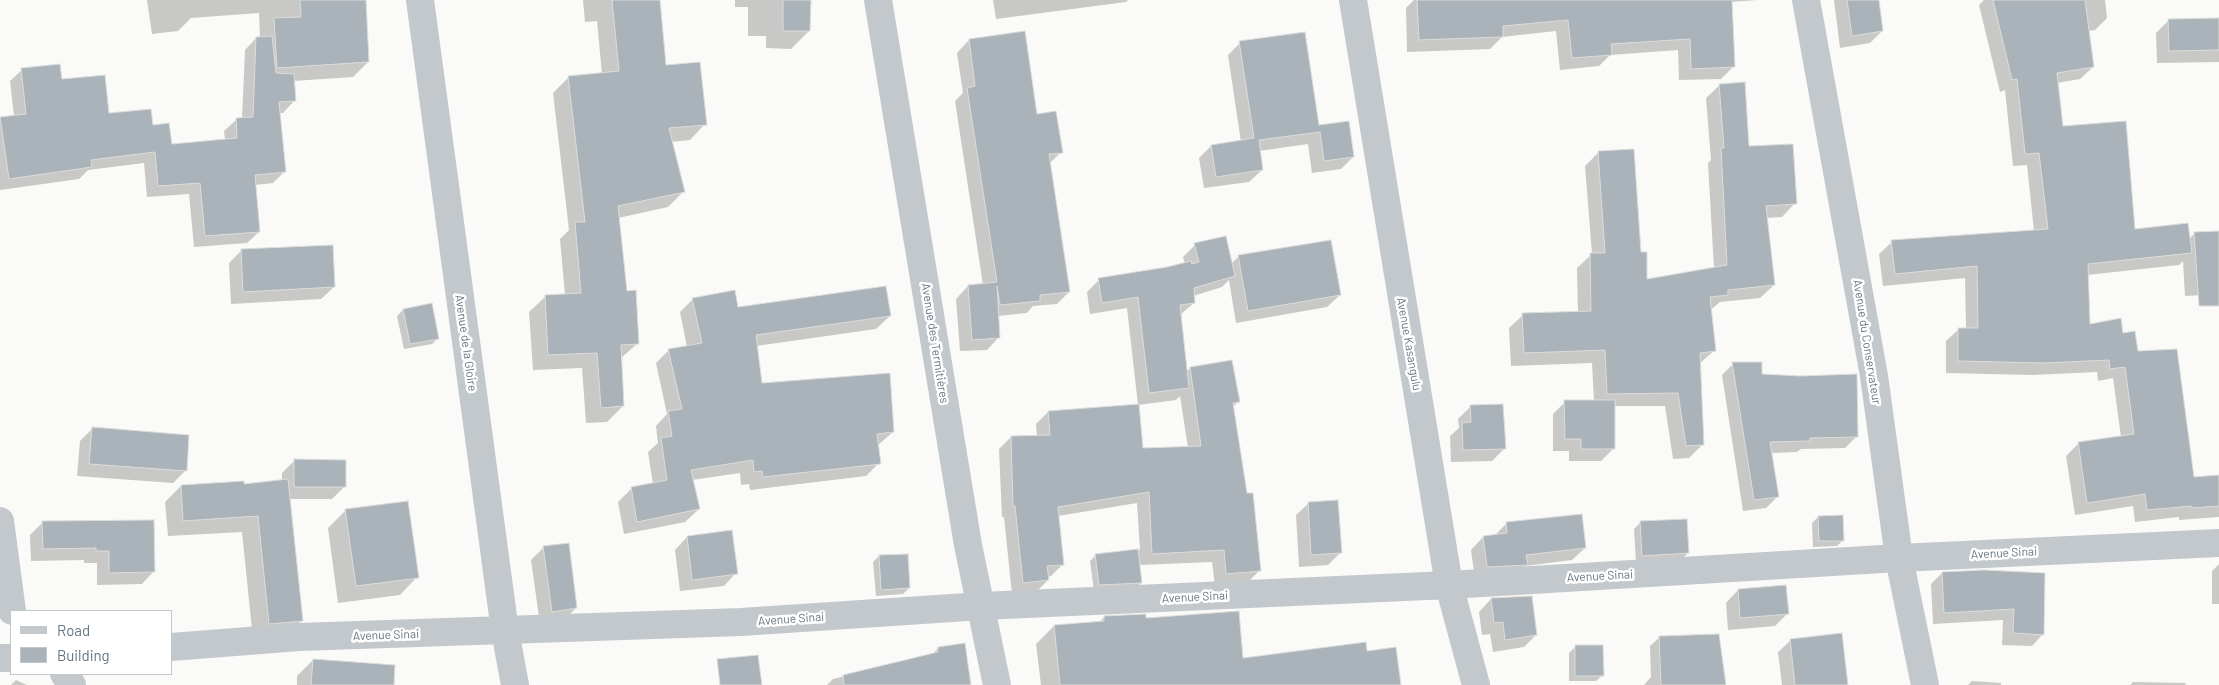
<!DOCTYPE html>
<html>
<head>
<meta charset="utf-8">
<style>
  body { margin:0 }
  #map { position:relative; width:2219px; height:685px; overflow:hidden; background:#fafaf8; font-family:Barlow,sans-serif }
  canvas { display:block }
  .legend { position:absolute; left:10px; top:610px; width:162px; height:65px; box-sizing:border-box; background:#fff; border:1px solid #c1c8cd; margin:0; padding:6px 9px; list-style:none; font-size:15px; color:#657683 }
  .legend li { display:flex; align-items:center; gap:10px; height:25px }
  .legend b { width:25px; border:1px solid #c1c8cd }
</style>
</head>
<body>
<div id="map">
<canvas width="2219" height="685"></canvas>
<ul class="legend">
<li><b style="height:6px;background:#c3c8cc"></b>Road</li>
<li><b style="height:14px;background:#aab3b9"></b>Building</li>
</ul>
</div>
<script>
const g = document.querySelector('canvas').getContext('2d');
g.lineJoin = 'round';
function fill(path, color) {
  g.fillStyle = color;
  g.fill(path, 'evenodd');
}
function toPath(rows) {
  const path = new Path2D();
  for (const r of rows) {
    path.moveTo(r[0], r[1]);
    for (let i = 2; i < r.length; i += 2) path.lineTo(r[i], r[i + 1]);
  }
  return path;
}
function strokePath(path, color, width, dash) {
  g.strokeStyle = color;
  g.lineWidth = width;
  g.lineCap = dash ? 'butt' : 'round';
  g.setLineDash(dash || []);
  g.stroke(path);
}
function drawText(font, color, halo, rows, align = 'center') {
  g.font = font + ' Barlow,sans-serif';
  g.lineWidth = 5;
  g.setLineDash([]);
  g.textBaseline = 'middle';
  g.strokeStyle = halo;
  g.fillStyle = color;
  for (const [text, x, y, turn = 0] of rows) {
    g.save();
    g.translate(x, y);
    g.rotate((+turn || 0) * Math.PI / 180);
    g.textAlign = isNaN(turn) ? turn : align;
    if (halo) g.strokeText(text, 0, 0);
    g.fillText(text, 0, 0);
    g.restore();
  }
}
const shadow = toPath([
  [147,0,364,0,368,62,353,77,293,81,294,101,283,113,279,113,285,171,273,183,255,185,259,232,247,243,194,247,189,194,147,197,144,163,88,170,79,179,0,190,0,118,14,116,10,81,22,70,61,80,108,114,151,126,171,146,225,140,224,131,236,120,242,119,245,50,256,38,260,38,259,13,191,18,178,31,152,34],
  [583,0,658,0,665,66,705,124,690,140,671,142,684,191,668,207,618,218,626,292,638,343,620,359,623,406,607,422,586,423,582,368,533,370,529,312,545,297,565,295,560,239,569,230,553,93,569,77,602,74,597,21,585,22],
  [735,0,810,0,809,31,791,49,766,48,766,36,748,36,748,7,735,7],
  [993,0,1128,0,1126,2,996,19],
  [1414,0,1757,0,1730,2,1733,67,1721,79,1679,80,1678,50,1610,55,1599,66,1560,70,1556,31,1502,37,1490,49,1407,52,1406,8],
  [1834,0,1878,0,1882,31,1870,43,1840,48],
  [1984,0,2105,0,2107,18,2095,30,2088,31,2093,67,2080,79,2057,83,2061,127,2134,230,2189,239,2194,234,2219,232,2219,294,2185,296,2183,261,2179,265,2087,275,2088,325,2122,334,2137,352,2192,478,2219,475,2219,517,2179,520,2179,517,2135,522,2133,506,2075,515,2066,456,2078,444,2121,437,2113,378,2098,381,2097,372,2032,375,1946,373,1946,341,1959,329,1966,329,1965,278,1883,286,1879,254,1892,242,2034,231,2027,165,2013,166,2005,90,2000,92,1979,5],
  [2169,20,2219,20,2219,62,2157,63,2156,33],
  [969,40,1061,152,1049,164,1069,292,1057,304,1033,306,1027,313,998,316,999,337,987,350,960,351,956,299,968,286,983,285,955,101,963,93,957,53],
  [1240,43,1318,126,1353,157,1341,169,1312,173,1308,144,1259,151,1262,170,1249,182,1204,188,1199,158,1211,146,1241,142,1228,55],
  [1720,85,1748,148,1795,203,1782,217,1766,218,1774,285,1760,298,1720,302,1713,308,1710,309,1715,350,1699,364,1703,444,1689,458,1673,459,1665,406,1614,406,1614,448,1601,461,1569,461,1569,451,1553,451,1553,414,1565,402,1594,401,1592,363,1511,366,1509,328,1523,315,1578,313,1577,268,1592,254,1585,166,1599,152,1640,254,1646,281,1714,269,1708,163,1711,160,1706,98],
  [1195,245,1231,264,1239,256,1340,295,1327,307,1236,323,1229,280,1222,287,1193,296,1194,303,1180,315,1186,372,1190,368,1238,402,1233,407,1259,571,1247,583,1215,586,1212,562,1139,565,1141,583,1135,589,1094,591,1090,561,1096,555,1140,550,1137,503,1058,516,1063,564,1051,576,1047,577,1048,580,1036,592,1012,594,1004,517,1002,517,999,449,1011,437,1037,437,1036,424,1048,412,1138,405,1127,308,1090,314,1087,292,1099,280,1185,264,1183,257],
  [1180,396,1188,448,1141,450,1138,405,1176,400],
  [241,251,334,287,321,299,231,304,229,263],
  [693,299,737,308,890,316,876,329,756,346,761,384,893,432,877,446,879,463,866,476,750,490,749,484,741,485,740,473,692,480,699,509,685,522,624,534,618,502,631,489,653,484,648,452,658,443,656,426,667,414,656,363,669,350,687,347,680,312],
  [403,310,438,338,432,344,404,349,397,316],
  [1733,364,1761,376,1857,436,1845,448,1801,449,1797,452,1771,453,1778,496,1766,508,1743,511,1722,375],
  [1471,406,1505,448,1492,461,1451,462,1450,436,1459,428,1458,419],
  [92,429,186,470,173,483,77,476,80,441],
  [295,460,345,486,332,499,289,499,302,620,286,636,253,639,242,532,168,536,165,502,181,486,243,486,282,481,282,473],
  [1309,503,1340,553,1328,565,1299,567,1296,515],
  [346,510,417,577,400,595,338,603,328,528],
  [1818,517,1843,540,1837,546,1813,547,1812,523],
  [153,521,154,571,142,584,97,585,97,563,84,563,84,560,31,561,30,535,43,522],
  [1641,522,1688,553,1682,559,1636,562,1634,529],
  [1507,523,1585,548,1572,560,1525,566,1514,577,1475,579,1471,550,1483,537,1494,536],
  [687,537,736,573,724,586,680,591,675,550],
  [544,547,576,608,564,620,540,624,531,560],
  [879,556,909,588,903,594,876,596,873,562],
  [2219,564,2219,604,2212,604,2212,571],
  [1984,571,2043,634,2032,646,2002,645,2003,620,1933,624,1931,584,1942,573],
  [1738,590,1788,613,1775,626,1728,630,1726,603],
  [1491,599,1536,635,1524,647,1493,652,1490,634,1482,635,1479,612],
  [1104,617,1145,619,1242,660,1366,653,1400,685,1041,685,1036,644,1054,626,1099,623],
  [1660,637,1725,685,1644,685,1651,677,1650,646],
  [1791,640,1847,685,1782,685,1778,652],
  [1575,647,1603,675,1596,681,1569,681,1569,653],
  [938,648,966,685,827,685,833,679,932,655],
  [313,660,371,685,297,685,297,676],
  [16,680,27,685,11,685],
  [1972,681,2001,683,2001,685,1968,685],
  [2133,682,2186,683,2185,685,2130,685]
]);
const building = toPath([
  [300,0,366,0,369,62,277,68,274,18,301,17,300,0],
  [612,0,660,0,666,65,700,62,707,125,669,128,685,192,618,206,627,291,636,290,639,344,621,345,624,406,601,408,597,353,548,355,545,295,581,293,575,222,585,222,568,76,619,71,612,0],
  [783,0,811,0,810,31,783,31,783,0],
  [1417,0,1732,0,1735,67,1691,69,1690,39,1611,44,1612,55,1572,58,1568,20,1503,26,1503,37,1419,40,1417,0],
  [1847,0,1879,0,1883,31,1852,36,1847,0],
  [1993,0,2085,0,2094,67,2057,73,2063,126,2126,121,2135,229,2188,223,2192,253,2088,264,2090,324,2121,318,2123,333,2135,331,2138,351,2177,349,2194,477,2219,475,2219,506,2191,508,2191,506,2147,510,2145,494,2087,503,2078,442,2134,434,2125,367,2110,369,2109,360,2045,363,1958,361,1958,328,1978,328,1977,266,1895,274,1891,240,2048,229,2039,153,2025,154,2017,79,2012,80,1993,0],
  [2219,18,2219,50,2169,51,2168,19,2219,18],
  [1025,31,1037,114,1056,111,1063,153,1049,154,1070,292,1040,295,1040,301,1000,305,997,286,1000,338,972,340,968,285,997,282,967,88,975,86,969,39,1025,31],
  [1305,32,1319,125,1349,121,1354,157,1324,161,1320,132,1259,140,1263,170,1216,177,1211,145,1254,138,1239,41,1305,32],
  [272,36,276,73,294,74,296,101,279,102,286,172,255,175,260,232,205,236,200,183,158,186,155,152,91,160,92,167,9,179,0,117,26,114,21,68,60,64,62,79,105,75,109,113,151,109,153,125,169,123,172,144,237,138,236,118,253,117,256,37,272,36],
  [1745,82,1749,146,1793,144,1797,204,1766,206,1775,285,1728,290,1728,295,1710,297,1716,351,1700,353,1704,445,1686,446,1678,393,1607,394,1605,350,1524,353,1522,313,1591,311,1590,253,1605,253,1598,151,1634,149,1641,252,1647,252,1647,279,1727,265,1721,148,1724,148,1719,84,1745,82],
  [2219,231,2219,306,2199,306,2194,232,2219,231],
  [1226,236,1235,276,1194,288,1195,303,1180,305,1189,388,1149,393,1138,297,1102,303,1098,278,1167,267,1191,261,1192,264,1199,262,1194,243,1226,236],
  [1331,240,1341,295,1248,311,1238,255,1331,240],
  [333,245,335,287,243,292,241,249,333,245],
  [886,286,891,316,756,335,762,383,890,373,894,432,877,434,881,464,763,477,762,471,754,472,753,460,691,470,700,509,637,522,631,487,667,480,661,438,672,436,668,411,682,409,668,349,702,343,692,298,735,290,738,307,886,286],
  [432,303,439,339,410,344,403,309,432,303],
  [1232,360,1240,402,1233,403,1247,493,1253,493,1261,571,1226,574,1224,550,1152,554,1149,492,1058,507,1064,565,1047,566,1049,580,1023,583,1015,506,1013,506,1011,436,1050,435,1048,411,1139,404,1143,448,1201,446,1190,367,1232,360],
  [1732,362,1762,362,1762,374,1800,376,1857,374,1858,437,1810,438,1810,441,1770,442,1779,497,1754,500,1732,362],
  [1564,400,1615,400,1615,449,1581,449,1581,439,1565,439,1564,400],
  [1503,404,1506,449,1463,450,1462,423,1471,422,1470,405,1503,404],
  [92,427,189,435,187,471,89,464,92,427],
  [294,459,346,460,346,487,294,487,294,459],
  [288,479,303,621,269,624,258,516,183,521,181,485,244,481,244,484,288,479],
  [1338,500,1342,553,1311,555,1308,502,1338,500],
  [408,501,419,578,356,586,345,509,408,501],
  [1582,514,1586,548,1526,555,1528,565,1487,567,1483,536,1507,533,1506,522,1582,514],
  [1843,515,1844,541,1819,541,1818,516,1843,515],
  [1687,519,1689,553,1642,556,1640,521,1687,519],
  [154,520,155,572,109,573,109,551,96,551,96,548,43,549,42,521,154,520],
  [732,530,738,574,692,580,687,536,732,530],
  [569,543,577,608,552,612,543,546,569,543],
  [1138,549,1142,583,1099,585,1095,554,1138,549],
  [908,554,910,588,881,590,879,555,908,554],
  [1984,570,2045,573,2044,635,2013,633,2014,609,1944,613,1942,572,1984,570],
  [1786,585,1789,614,1740,618,1738,589,1786,585],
  [1532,596,1537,635,1505,640,1503,622,1494,623,1491,598,1532,596],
  [1239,611,1243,658,1366,642,1367,651,1396,647,1401,685,1060,685,1054,625,1104,621,1104,616,1146,614,1146,618,1239,611],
  [1842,633,1848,685,1795,685,1790,639,1842,633],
  [1719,634,1726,685,1661,685,1659,636,1719,634],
  [965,643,971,685,844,685,843,675,938,652,938,647,965,643],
  [1575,645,1603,645,1604,676,1575,676,1575,645],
  [758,655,762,685,720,685,717,659,758,655],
  [313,659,395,665,394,685,311,685,313,659]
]);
const minor = toPath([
  [420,0,505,631,515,685],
  [878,0,968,545,997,685],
  [1353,0,1449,585,1476,685],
  [1806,0,1874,376,1899,558,1925,685],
  [0,521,12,611],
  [171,647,299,637,741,622,982,606,1449,585,1899,558,2219,543],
  [0,658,11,658],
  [64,674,72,685]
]);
const streetNames = [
  ["Avenue du Conservateur",1867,342,81],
  ["Avenue de la Gloire",466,343,82],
  ["Avenue des Termitières",935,343,81],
  ["Avenue Kasangulu",1409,344,80],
  ["Avenue Sinai",2004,553,-3],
  ["Avenue Sinai",1600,576,-3],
  ["Avenue Sinai",1195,597,-3],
  ["Avenue Sinai",791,619,-4],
  ["Avenue Sinai",386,635,-2]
];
fill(shadow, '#0003');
fill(building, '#aab3b9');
strokePath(building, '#dcdcda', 1);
strokePath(minor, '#c3c8cc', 28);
drawText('12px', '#657683', '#fff', streetNames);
</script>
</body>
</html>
